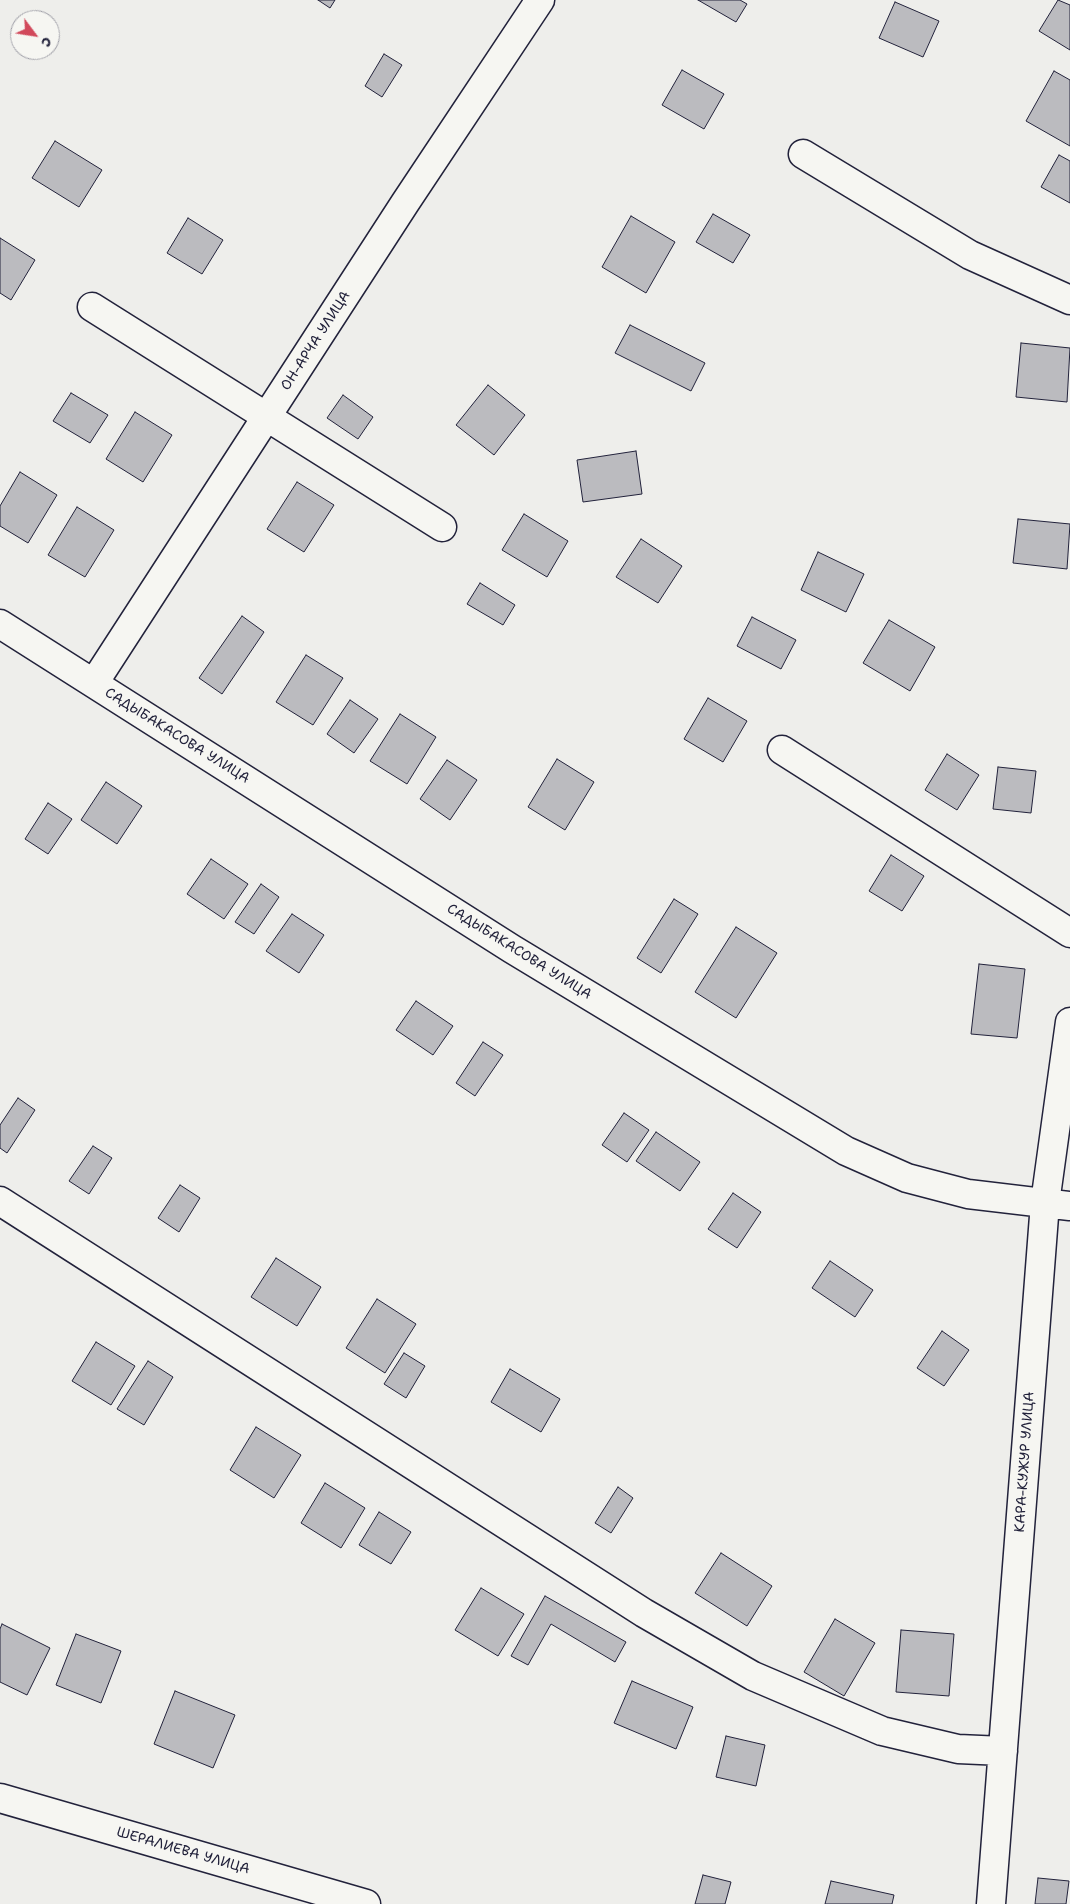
<!DOCTYPE html>
<html>
<head>
<meta charset="utf-8">
<style>
  body { margin:0 }
  #map { position:relative; width:1070px; height:1904px; overflow:hidden; background:#eeeeeb; font-family:"Shantell Sans",sans-serif }
  canvas { display:block }
  .north { position:absolute; left:10px; top:10px; width:50px; height:50px; box-sizing:border-box; background:#f6f6f2; border:1px solid #a1a1a9; border-radius:50%; rotate:121deg; font-size:14px; font-weight:700; line-height:20px; text-align:center; color:#22223b }
  .north::after { content:''; display:block; margin:auto; width:18px; height:22px; background:#d1495b; clip-path:polygon(50% 0,100% 100%,50% 72%,0 100%) }
</style>
</head>
<body>
<div id="map">
<canvas width="1070" height="1904"></canvas>
<div class="north">С</div>
</div>
<script>
const g = document.querySelector('canvas').getContext('2d');
g.lineJoin = 'round';
function fill(path, color) {
  g.fillStyle = color;
  g.fill(path, 'evenodd');
}
function toPath(rows) {
  const path = new Path2D();
  for (const r of rows) {
    path.moveTo(r[0], r[1]);
    for (let i = 2; i < r.length; i += 2) path.lineTo(r[i], r[i + 1]);
  }
  return path;
}
function strokePath(path, color, width, dash) {
  g.strokeStyle = color;
  g.lineWidth = width;
  g.lineCap = dash ? 'butt' : 'round';
  g.setLineDash(dash || []);
  g.stroke(path);
}
function drawText(font, color, halo, rows, align = 'center') {
  g.font = font + ' "Shantell Sans",sans-serif';
  g.lineWidth = 5;
  g.setLineDash([]);
  g.textBaseline = 'middle';
  g.strokeStyle = halo;
  g.fillStyle = color;
  for (const [text, x, y, turn = 0] of rows) {
    g.save();
    g.translate(x, y);
    g.rotate((+turn || 0) * Math.PI / 180);
    g.textAlign = isNaN(turn) ? turn : align;
    if (halo) g.strokeText(text, 0, 0);
    g.fillText(text, 0, 0);
    g.restore();
  }
}
const building = toPath([
  [318,0,335,0,330,8,318,0],
  [698,0,740,0,747,4,736,22,698,0],
  [1058,0,1070,5,1070,50,1039,31,1058,0],
  [895,2,939,21,923,57,879,38,895,2],
  [384,54,402,65,382,97,365,86,384,54],
  [682,70,724,94,704,129,662,105,682,70],
  [1054,71,1070,80,1070,146,1026,121,1054,71],
  [55,141,102,170,79,207,32,178,55,141],
  [1059,155,1070,161,1070,203,1041,187,1059,155],
  [713,214,750,235,733,263,696,242,713,214],
  [631,216,675,242,646,293,602,267,631,216],
  [188,218,223,240,202,274,167,253,188,218],
  [0,238,35,260,11,300,0,293,0,238],
  [630,325,705,363,691,391,615,353,630,325],
  [1021,343,1070,348,1067,402,1016,397,1021,343],
  [488,385,525,415,494,455,456,425,488,385],
  [71,393,108,415,90,443,53,421,71,393],
  [343,395,373,417,358,439,327,418,343,395],
  [135,412,172,435,143,482,106,459,135,412],
  [636,451,642,494,583,502,577,460,636,451],
  [20,472,57,495,28,543,0,526,0,506,20,472],
  [297,482,334,505,304,552,267,529,297,482],
  [77,507,114,530,85,577,48,555,77,507],
  [524,514,568,541,547,577,502,550,524,514],
  [1018,519,1070,524,1067,569,1013,563,1018,519],
  [641,539,682,566,658,603,616,577,641,539],
  [818,552,864,574,846,612,801,590,818,552],
  [480,583,515,605,503,625,467,604,480,583],
  [242,616,264,632,222,694,199,678,242,616],
  [752,617,796,640,781,669,737,646,752,617],
  [889,620,935,647,910,691,863,663,889,620],
  [306,655,343,678,313,725,276,702,306,655],
  [708,698,747,721,723,762,684,739,708,698],
  [350,700,378,719,354,753,327,734,350,700],
  [400,714,436,737,407,784,370,761,400,714],
  [947,754,979,775,957,810,925,790,947,754],
  [557,759,594,782,565,830,528,807,557,759],
  [447,760,477,780,450,820,420,799,447,760],
  [998,767,1036,771,1031,813,993,809,998,767],
  [106,782,142,806,117,844,81,820,106,782],
  [48,803,72,819,48,854,25,839,48,803],
  [891,855,924,876,902,911,869,891,891,855],
  [211,859,248,884,224,919,187,894,211,859],
  [261,884,279,897,254,934,235,922,261,884],
  [674,899,698,914,661,973,637,958,674,899],
  [292,914,324,935,299,973,266,951,292,914],
  [736,927,777,953,736,1018,695,992,736,927],
  [979,964,1025,969,1017,1038,971,1034,979,964],
  [416,1001,453,1026,433,1055,396,1030,416,1001],
  [483,1042,503,1055,475,1096,456,1083,483,1042],
  [18,1098,35,1110,7,1153,0,1148,0,1125,18,1098],
  [624,1113,649,1130,627,1162,602,1145,624,1113],
  [656,1132,700,1162,680,1191,636,1161,656,1132],
  [93,1146,112,1158,89,1194,69,1181,93,1146],
  [180,1185,200,1198,179,1232,158,1218,180,1185],
  [733,1193,761,1212,737,1248,708,1229,733,1193],
  [276,1258,321,1287,297,1326,251,1297,276,1258],
  [830,1261,873,1290,855,1317,812,1288,830,1261],
  [377,1299,416,1324,385,1373,346,1348,377,1299],
  [942,1331,969,1350,944,1386,917,1368,942,1331],
  [96,1342,135,1366,111,1405,72,1381,96,1342],
  [404,1353,425,1366,406,1398,384,1384,404,1353],
  [148,1361,173,1377,144,1425,117,1409,148,1361],
  [510,1369,560,1399,541,1432,491,1402,510,1369],
  [256,1427,301,1455,274,1498,230,1470,256,1427],
  [325,1483,365,1508,341,1548,301,1523,325,1483],
  [618,1487,633,1498,611,1533,595,1523,618,1487],
  [379,1512,411,1532,391,1564,359,1545,379,1512],
  [721,1553,772,1586,747,1626,695,1593,721,1553],
  [481,1588,524,1614,498,1656,455,1630,481,1588],
  [545,1596,626,1642,615,1662,551,1624,528,1665,511,1656,545,1596],
  [835,1619,875,1643,844,1696,804,1672,835,1619],
  [2,1624,50,1648,27,1695,0,1682,0,1629,2,1624],
  [901,1630,954,1634,949,1696,896,1692,901,1630],
  [76,1634,121,1651,101,1703,56,1685,76,1634],
  [632,1681,693,1707,676,1749,614,1723,632,1681],
  [175,1691,235,1715,213,1768,154,1744,175,1691],
  [726,1736,765,1745,756,1786,716,1777,726,1736],
  [703,1875,731,1882,725,1904,695,1904,703,1875],
  [1038,1878,1069,1881,1066,1904,1035,1904,1038,1878],
  [831,1881,894,1895,892,1904,825,1904,831,1881]
]);
const street = toPath([
  [803,154,970,255,1070,300],
  [92,307,442,527],
  [0,624,512,949,846,1151,907,1178,968,1194,1070,1206],
  [94,683,405,203,540,0],
  [782,750,1070,933],
  [0,1201,644,1613,753,1676,882,1731,958,1749,1003,1751],
  [991,1904,1045,1203,1070,1022]
]);
const secondary = toPath([
  [0,1798,366,1904]
]);
const streetNames = [
  ["ОН-АРЧА УЛИЦА",316,341,-57],
  ["САДЫБАКАСОВА УЛИЦА",177,736,32],
  ["САДЫБАКАСОВА УЛИЦА",519,952,32],
  ["КАРА-КУЖУР УЛИЦА",1025,1462,-86],
  ["ШЕРАЛИЕВА УЛИЦА",183,1851,16]
];
fill(building, '#bbbbbf');
strokePath(building, '#22223b', 1);
strokePath(street, '#22223b', 31);
strokePath(secondary, '#22223b', 31);
strokePath(street, '#f6f6f2', 28);
strokePath(secondary, '#f6f6f2', 28);
drawText('14px', '#22223b', '#f6f6f2', streetNames);
</script>
</body>
</html>
